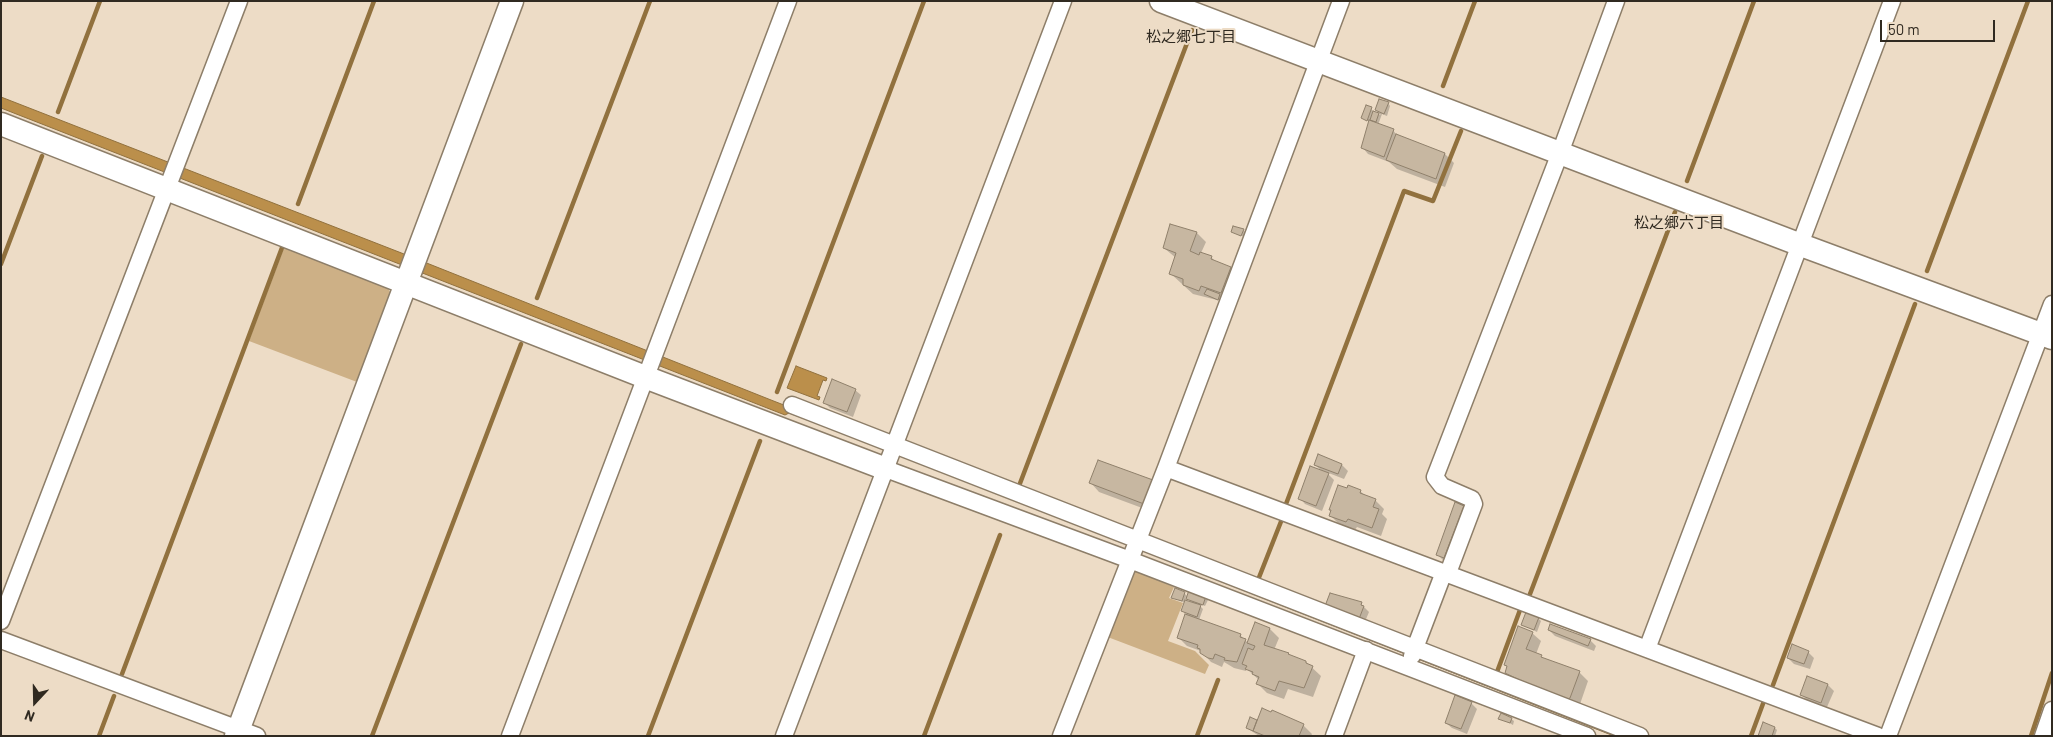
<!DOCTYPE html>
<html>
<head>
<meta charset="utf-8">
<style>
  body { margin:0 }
  #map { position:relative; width:2053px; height:737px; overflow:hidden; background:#eddcc6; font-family:Barlow,sans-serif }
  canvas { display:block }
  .frame { position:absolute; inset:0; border:2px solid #302a21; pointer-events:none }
  .north { position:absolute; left:10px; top:677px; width:50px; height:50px; -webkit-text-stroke:4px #eddcc6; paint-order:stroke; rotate:201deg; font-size:14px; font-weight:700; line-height:20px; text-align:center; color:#302a21 }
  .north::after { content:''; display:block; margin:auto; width:18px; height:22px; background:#302a21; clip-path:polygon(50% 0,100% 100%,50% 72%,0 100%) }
  .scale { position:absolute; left:1880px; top:20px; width:115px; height:22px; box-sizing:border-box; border:2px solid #302a21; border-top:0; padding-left:6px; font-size:15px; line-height:18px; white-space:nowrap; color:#302a21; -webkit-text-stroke:4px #eddcc6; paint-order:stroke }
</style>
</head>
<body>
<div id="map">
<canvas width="2053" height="737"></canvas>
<div class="frame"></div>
<div class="north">N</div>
<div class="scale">50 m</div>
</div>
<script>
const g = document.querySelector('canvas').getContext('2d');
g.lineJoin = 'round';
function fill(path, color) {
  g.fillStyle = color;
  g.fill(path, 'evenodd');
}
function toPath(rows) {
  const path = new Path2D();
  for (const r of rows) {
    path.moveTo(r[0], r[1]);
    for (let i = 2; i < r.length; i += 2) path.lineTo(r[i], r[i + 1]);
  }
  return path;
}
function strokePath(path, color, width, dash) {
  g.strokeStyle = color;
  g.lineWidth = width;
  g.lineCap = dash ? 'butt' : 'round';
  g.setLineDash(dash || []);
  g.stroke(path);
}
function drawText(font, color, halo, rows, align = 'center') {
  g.font = font + ' Barlow,"Noto Sans JP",sans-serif';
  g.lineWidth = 4;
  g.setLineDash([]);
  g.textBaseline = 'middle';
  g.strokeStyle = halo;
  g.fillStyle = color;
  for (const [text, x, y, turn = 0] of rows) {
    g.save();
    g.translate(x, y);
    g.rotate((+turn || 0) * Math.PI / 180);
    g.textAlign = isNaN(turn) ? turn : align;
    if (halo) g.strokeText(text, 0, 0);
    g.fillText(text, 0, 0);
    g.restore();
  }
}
const green = toPath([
  [285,245,386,284,391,294,357,382,249,341],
  [1135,571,1174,587,1169,598,1183,603,1168,641,1195,651,1209,665,1205,674,1105,636,1128,574]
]);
const water = toPath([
  [1,97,404,254,771,400,1630,736,1614,736,884,449,789,413,785,415,1,108,1,97],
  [796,366,827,378,826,381,823,380,817,396,820,397,819,400,787,388,796,366]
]);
const shadow = toPath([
  [1388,103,1390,106,1387,116,1382,114,1378,125,1393,130,1398,137,1445,154,1454,163,1445,187,1397,169,1389,162,1368,154,1363,148,1370,122,1363,118,1371,108,1373,112,1381,115,1376,110],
  [1171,226,1197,233,1206,242,1201,253,1211,257,1216,262,1231,268,1239,277,1221,301,1193,294,1170,273,1176,258,1164,248],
  [1243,230,1246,233,1244,237,1232,231],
  [855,390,861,395,853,417,830,408,824,402],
  [1099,461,1153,512,1099,492,1091,483],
  [1315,465,1342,465,1348,471,1344,479,1326,472,1334,480,1322,511,1305,504,1300,498,1324,473],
  [1360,491,1367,497,1375,500,1384,509,1382,514,1387,519,1381,536,1357,527,1355,530,1339,524,1330,515],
  [1463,507,1469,513,1450,563,1443,560,1437,554],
  [1184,593,1188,597,1205,598,1208,600,1205,606,1197,603,1203,609,1199,620,1240,635,1248,643,1256,624,1270,629,1279,638,1274,650,1306,662,1321,676,1313,697,1288,689,1284,699,1267,693,1258,684,1259,680,1247,669,1246,671,1234,668,1224,662,1222,667,1211,662,1201,651,1187,646,1178,637,1187,614,1182,611,1185,603,1172,597],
  [1186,597,1188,599,1194,604,1185,601],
  [1361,604,1369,612,1364,624,1327,606],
  [1538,618,1541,621,1537,632,1523,625],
  [1549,630,1590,640,1596,646,1594,651,1555,636],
  [1532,633,1541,641,1536,654,1545,659,1579,672,1588,681,1579,707,1515,681,1506,672,1508,667,1505,664],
  [1808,652,1814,658,1810,669,1794,664,1788,658],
  [1808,677,1828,685,1834,691,1827,707,1807,700,1801,694],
  [1471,703,1477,709,1467,734,1452,728,1446,723],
  [1500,718,1511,719,1514,721,1513,725],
  [1256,721,1258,723,1303,725,1312,734,1311,736,1259,736,1247,728],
  [1775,728,1777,730,1775,736,1759,736]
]);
const stream = toPath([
  [1443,86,1475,1],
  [58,112,100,1],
  [1687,181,1754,1],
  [298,204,374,1],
  [1,264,42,156],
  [1927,271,2028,1],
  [537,298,650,1],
  [777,392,924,1],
  [1019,486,1192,30],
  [1286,504,1404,191,1433,201,1461,131],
  [1258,580,1282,519],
  [1530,594,1675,212],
  [1497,672,1520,610],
  [122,674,283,245],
  [1773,685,1915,304],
  [99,736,114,696],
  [372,736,521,344],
  [648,736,760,441],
  [924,736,1000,535],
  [1197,736,1218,680],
  [1751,736,1764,701],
  [2031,736,2052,673]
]);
const building = toPath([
  [1379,99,1389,102,1384,114,1375,110,1379,99],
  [1366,105,1372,107,1367,121,1361,118,1366,105],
  [1373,111,1379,113,1376,122,1370,120,1373,111],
  [1369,120,1394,129,1384,157,1361,148,1369,120],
  [1396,134,1445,153,1436,179,1386,160,1396,134],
  [1170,224,1197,232,1190,251,1199,255,1200,252,1212,256,1211,259,1231,267,1221,293,1201,286,1199,291,1183,285,1183,279,1169,274,1176,253,1163,248,1170,224],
  [1233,226,1244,229,1241,236,1231,232,1233,226],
  [1207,289,1220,294,1218,300,1204,294,1207,289],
  [832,379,856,389,847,412,823,403,832,379],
  [1318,454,1342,464,1338,474,1314,465,1318,454],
  [1098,460,1153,480,1144,504,1089,483,1098,460],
  [1310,466,1329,473,1316,506,1298,499,1310,466],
  [1338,485,1347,488,1348,485,1361,490,1360,493,1376,499,1373,507,1379,509,1372,528,1348,519,1346,522,1329,516,1331,510,1329,510,1338,485],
  [1455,502,1464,506,1444,558,1436,555,1455,502],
  [1175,588,1185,592,1182,601,1171,598,1175,588],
  [1189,590,1206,596,1203,605,1186,599,1189,590],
  [1330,593,1362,602,1361,605,1364,606,1359,619,1325,606,1330,593],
  [1185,600,1201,605,1197,617,1181,611,1185,600],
  [1526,612,1539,617,1534,630,1521,625,1526,612],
  [1185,614,1241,634,1240,637,1246,639,1237,662,1224,660,1225,658,1215,654,1213,659,1208,658,1200,653,1200,649,1197,648,1198,645,1177,638,1185,614],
  [1255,622,1270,628,1264,645,1289,653,1288,654,1306,661,1306,663,1313,666,1304,688,1279,681,1275,691,1256,684,1259,677,1252,674,1253,672,1245,669,1247,666,1242,664,1248,648,1253,650,1255,646,1247,643,1255,622],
  [1550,624,1591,639,1588,646,1548,630,1550,624],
  [1518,626,1533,632,1526,649,1542,655,1541,657,1580,671,1570,698,1568,699,1547,691,1546,693,1505,673,1507,666,1504,665,1518,626],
  [1792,644,1809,651,1804,664,1787,658,1792,644],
  [1807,676,1828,684,1821,703,1800,695,1807,676],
  [1455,695,1472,702,1461,729,1445,723,1455,695],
  [1262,708,1271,712,1272,710,1304,724,1299,736,1265,736,1253,731,1262,708],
  [1501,713,1512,718,1510,723,1498,719,1501,713],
  [1250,717,1257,720,1253,731,1246,728,1250,717],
  [1763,722,1775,727,1772,736,1758,736,1763,722]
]);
const street = toPath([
  [792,405,1640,736],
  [1166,468,1878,736],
  [886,469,1130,560,1587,736],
  [1448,573,1474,504,1472,499,1442,486,1435,477,1560,153,1616,1],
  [1,621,239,1],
  [1,640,257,736],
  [1647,649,1892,1],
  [1412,656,1444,572],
  [510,736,788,1],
  [784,736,1063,1],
  [1061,736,1166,468,1341,1],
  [1334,736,1366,650],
  [1888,736,2052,304],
  [2043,736,2052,710]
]);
const secondary = toPath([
  [1161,1,1801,245,2052,338],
  [1,124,645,377,886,469],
  [236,736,512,1]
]);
const neighbourhoodNames = [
  ["松之郷七丁目",1191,37],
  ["松之郷六丁目",1679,223]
];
fill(green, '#cdb086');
fill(water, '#bb8f4b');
strokePath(water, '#91713e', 1);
fill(shadow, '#0003');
strokePath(stream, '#91713e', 4.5);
fill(building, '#c7b7a1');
strokePath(building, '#8f806b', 1);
strokePath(street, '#8d7e69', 19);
strokePath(secondary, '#8d7e69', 25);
strokePath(street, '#fff', 16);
strokePath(secondary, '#fff', 22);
drawText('15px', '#302a21', '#eddcc6', neighbourhoodNames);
</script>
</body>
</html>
